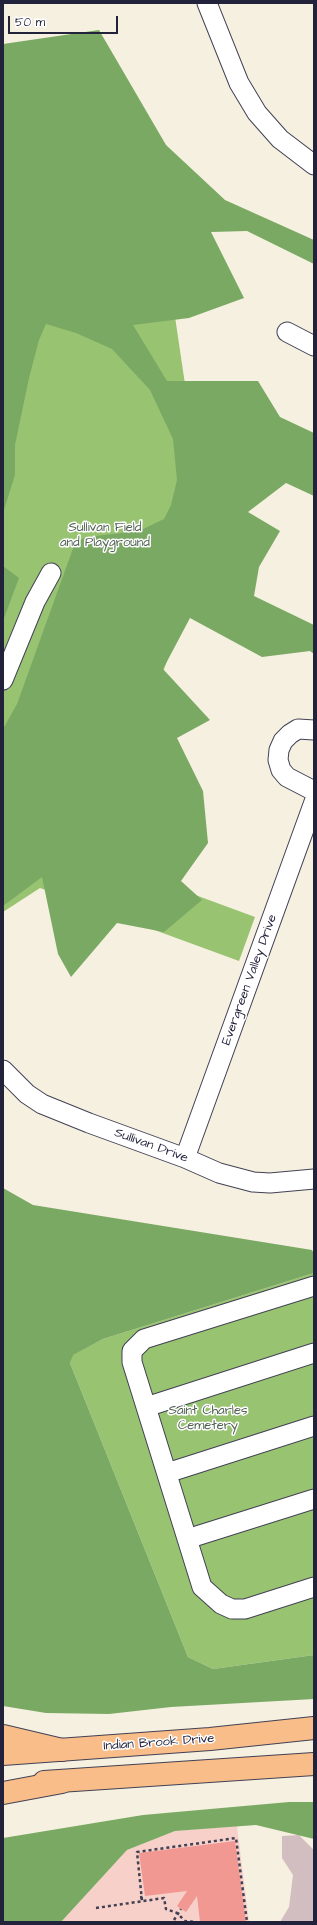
<!DOCTYPE html>
<html>
<head>
<meta charset="utf-8">
<style>
  body { margin:0 }
  #map { position:relative; width:317px; height:1925px; overflow:hidden; background:#f6f0e1; font-family:"Architects Daughter",sans-serif }
  canvas { display:block }
  .frame { position:absolute; inset:0; border:4px solid #22223b; pointer-events:none }
  .scale { position:absolute; left:8px; top:16px; width:110px; height:18px; box-sizing:border-box; border:2px solid #22223b; border-top:0; padding-left:5px; font-size:12px; line-height:14px; white-space:nowrap; color:#22223b; -webkit-text-stroke:3px #fff; paint-order:stroke }
</style>
</head>
<body>
<div id="map">
<canvas width="317" height="1925"></canvas>
<div class="frame"></div>
<div class="scale">50 m</div>
</div>
<script>
const g = document.querySelector('canvas').getContext('2d');
g.lineJoin = 'round';
function fill(path, color) {
  g.fillStyle = color;
  g.fill(path, 'evenodd');
}
function toPath(rows) {
  const path = new Path2D();
  for (const r of rows) {
    path.moveTo(r[0], r[1]);
    for (let i = 2; i < r.length; i += 2) path.lineTo(r[i], r[i + 1]);
  }
  return path;
}
function strokePath(path, color, width, dash) {
  g.strokeStyle = color;
  g.lineWidth = width;
  g.lineCap = dash ? 'butt' : 'round';
  g.setLineDash(dash || []);
  g.stroke(path);
}
function drawText(font, color, halo, rows, align = 'center') {
  g.font = font + ' "Architects Daughter",sans-serif';
  g.lineWidth = 3;
  g.setLineDash([]);
  g.textBaseline = 'middle';
  g.strokeStyle = halo;
  g.fillStyle = color;
  for (const [text, x, y, turn = 0] of rows) {
    g.save();
    g.translate(x, y);
    g.rotate((+turn || 0) * Math.PI / 180);
    g.textAlign = isNaN(turn) ? turn : align;
    if (halo) g.strokeText(text, 0, 0);
    g.fillText(text, 0, 0);
    g.restore();
  }
}
const built = toPath([
  [237,1826,249,1922,61,1922,127,1850,175,1831]
]);
const industrial = toPath([
  [299,1835,314,1850,314,1922,280,1922,289,1907,293,1875,282,1858,282,1836]
]);
const green = toPath([
  [3,112,155,182,209,546,95,858,255,917,239,961,40,888,3,912],
  [314,1273,314,1655,213,1669,188,1657,70,1363,72,1355,103,1339]
]);
const forest = toPath([
  [99,30,166,145,225,200,314,240,314,264,247,231,211,232,244,298,189,318,133,325,167,381,258,381,280,417,314,433,314,496,286,483,248,512,280,531,259,567,254,596,314,625,314,654,310,651,262,657,190,618,163,669,210,720,177,738,203,791,208,843,181,881,202,900,164,932,117,923,71,977,58,954,42,877,3,906,3,729,17,704,75,543,86,537,139,531,164,519,171,505,177,480,173,439,150,390,112,349,76,333,46,324,39,340,29,378,15,445,15,475,3,513,3,44],
  [3,566,19,578,3,621],
  [3,1188,33,1205,312,1250,314,1254,314,1273,103,1339,73,1355,70,1363,188,1657,213,1669,314,1655,314,1699,171,1707,109,1714,46,1713,3,1706],
  [289,1802,314,1802,314,1839,256,1825,175,1831,127,1850,61,1922,3,1922,3,1838,143,1815]
]);
const building = toPath([
  [235,1841,246,1922,200,1922,197,1896,186,1912,177,1906,187,1891,145,1896,139,1853]
]);
const path = toPath([
  [141,1896,142,1901,137,1852,236,1838,247,1922],
  [96,1908,164,1898,166,1909,177,1913,185,1921,196,1922],
  [174,1920,181,1909]
]);
const minor = toPath([
  [207,3,239,83,257,113,280,139,314,165],
  [287,332,314,346],
  [3,680,35,602,51,573],
  [314,730,298,729,290,734,283,741,279,750,278,760,281,770,287,777,314,791],
  [3,1070,27,1094,42,1104,89,1123,185,1158,219,1173,253,1182,270,1183,314,1179],
  [185,1158,314,802],
  [314,1286,144,1339,132,1351,132,1362,202,1587,221,1604,232,1609,245,1609,314,1587],
  [146,1407,314,1353],
  [167,1473,314,1426],
  [187,1539,314,1499]
]);
const major = toPath([
  [3,1754,210,1739,314,1728],
  [44,1782,314,1764]
]);
const highway = toPath([
  [3,1736,62,1750],
  [3,1793,62,1782]
]);
const parkNames = [
  ["Sullivan Field",105,528],
  ["and Playground",105,543],
  ["Saint Charles",208,1411],
  ["Cemetery",208,1426]
];
const streetNames = [
  ["Evergreen Valley Drive",250,980,-70],
  ["Sullivan Drive",151,1146,20],
  ["Indian Brook Drive",159,1743,-4]
];
fill(built, '#f7d0c9');
fill(industrial, '#d2bec1');
fill(green, '#98c371');
fill(forest, '#7aa963');
fill(building, '#f19893');
strokePath(minor, '#424154', 21);
strokePath(major, '#424154', 24);
strokePath(highway, '#424154', 24);
strokePath(path, '#424154', 2.5, [3, 3]);
strokePath(minor, '#fff', 19);
strokePath(major, '#f8bd88', 22);
strokePath(highway, '#f8bd88', 22);
drawText('13px', '#516251', '#fff', parkNames);
drawText('13px', '#22223b', '#fff', streetNames);
</script>
</body>
</html>
